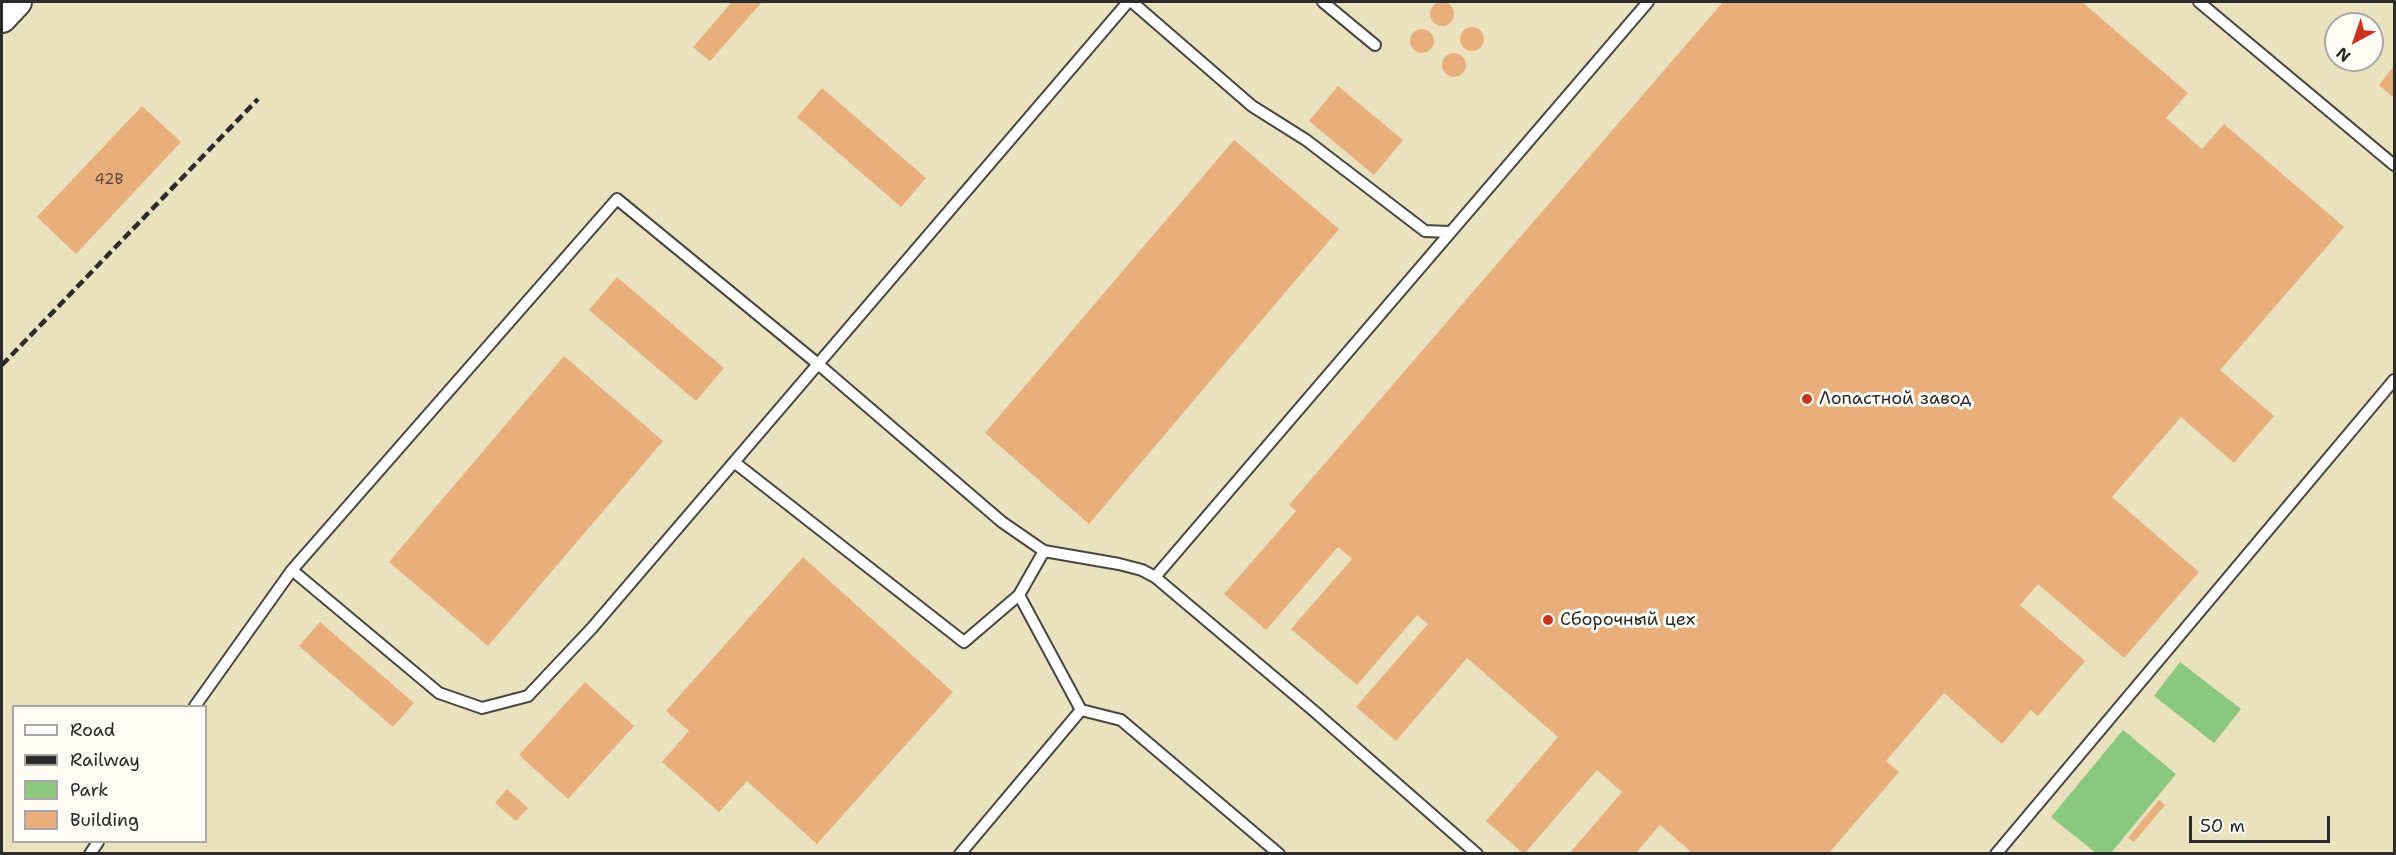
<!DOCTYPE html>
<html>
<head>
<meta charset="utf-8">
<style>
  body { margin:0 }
  #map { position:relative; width:2396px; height:855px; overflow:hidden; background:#eae1be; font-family:"Shantell Sans",sans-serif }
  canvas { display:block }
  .frame { position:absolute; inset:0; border:3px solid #2b2b2b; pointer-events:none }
  .legend { position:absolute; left:12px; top:705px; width:195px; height:138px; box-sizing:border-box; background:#fdfcf7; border:2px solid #a9a8a5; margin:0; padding:8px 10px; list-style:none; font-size:18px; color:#2b2b2b }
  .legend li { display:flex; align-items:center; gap:12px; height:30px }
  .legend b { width:30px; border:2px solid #a9a8a5 }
  .north { position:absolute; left:2324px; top:12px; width:60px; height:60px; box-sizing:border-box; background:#fdfcf7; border:2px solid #a9a8a5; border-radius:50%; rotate:220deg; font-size:16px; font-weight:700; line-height:24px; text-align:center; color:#2b2b2b }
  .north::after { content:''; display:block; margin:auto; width:21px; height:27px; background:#c8321e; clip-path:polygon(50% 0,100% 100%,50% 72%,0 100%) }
  .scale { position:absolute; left:2189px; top:816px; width:141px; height:27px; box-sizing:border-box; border:3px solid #2b2b2b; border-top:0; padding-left:8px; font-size:18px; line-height:21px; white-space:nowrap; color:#2b2b2b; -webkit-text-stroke:4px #fdfcf7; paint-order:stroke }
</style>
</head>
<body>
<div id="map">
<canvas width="2396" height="855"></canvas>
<div class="frame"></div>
<ul class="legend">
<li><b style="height:8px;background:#fff"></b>Road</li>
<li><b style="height:8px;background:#2b2b2b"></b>Railway</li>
<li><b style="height:16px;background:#8ac87f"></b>Park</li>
<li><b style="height:16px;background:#e8af7c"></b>Building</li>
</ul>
<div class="north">N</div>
<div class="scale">50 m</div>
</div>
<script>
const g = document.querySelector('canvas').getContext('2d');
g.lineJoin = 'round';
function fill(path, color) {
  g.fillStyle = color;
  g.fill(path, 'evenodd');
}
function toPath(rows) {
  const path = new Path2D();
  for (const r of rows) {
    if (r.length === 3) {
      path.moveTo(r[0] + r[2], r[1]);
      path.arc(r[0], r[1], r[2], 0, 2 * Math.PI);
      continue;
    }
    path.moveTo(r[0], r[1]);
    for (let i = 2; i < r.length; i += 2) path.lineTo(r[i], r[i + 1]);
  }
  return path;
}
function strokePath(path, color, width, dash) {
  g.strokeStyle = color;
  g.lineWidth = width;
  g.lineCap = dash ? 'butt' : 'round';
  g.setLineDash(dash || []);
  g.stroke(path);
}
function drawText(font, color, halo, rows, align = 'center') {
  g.font = font + ' "Shantell Sans",sans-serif';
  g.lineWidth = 6;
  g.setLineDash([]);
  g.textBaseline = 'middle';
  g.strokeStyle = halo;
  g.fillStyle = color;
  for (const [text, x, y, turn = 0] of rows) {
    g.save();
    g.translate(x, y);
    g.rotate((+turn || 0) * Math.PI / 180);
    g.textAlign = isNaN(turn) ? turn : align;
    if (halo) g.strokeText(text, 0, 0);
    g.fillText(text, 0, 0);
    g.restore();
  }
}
const green = toPath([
  [2180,662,2241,709,2214,743,2154,696],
  [2123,730,2176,774,2111,853,2096,853,2051,817]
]);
const building = toPath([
  [732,2,762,2,710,61,693,47],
  [1723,2,2082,2,2188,93,2166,118,2202,149,2224,124,2344,227,2220,370,2274,416,2234,463,2181,417,2112,497,2199,572,2124,658,2038,584,2020,605,2085,661,2038,716,2031,710,2002,744,1944,693,1886,761,1899,772,1828,854,1688,854,1690,851,1660,825,1635,854,1569,854,1622,792,1597,770,1524,854,1486,821,1558,737,1467,658,1396,741,1356,707,1428,624,1417,615,1357,685,1291,629,1352,559,1338,547,1266,630,1224,594,1296,511,1289,505],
  [1442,14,12],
  [1472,39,12],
  [1422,41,12],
  [1454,65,12],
  [2394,66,2394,98,2379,85],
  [1338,86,1403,140,1374,175,1309,121],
  [822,88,926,178,901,207,797,117],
  [142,106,181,142,76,254,37,217],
  [1234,140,1339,229,1089,524,985,433],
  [617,277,724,368,696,401,589,310],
  [564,356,663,441,488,646,389,562],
  [803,557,953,692,817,844,747,781,719,812,662,762,689,731,666,711],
  [320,622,414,703,393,727,299,646],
  [585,682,634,726,568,799,519,755],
  [507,789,528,808,516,821,495,803],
  [2159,800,2165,805,2134,842,2128,838]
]);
const lane = toPath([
  [1132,2,1252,106,1306,140,1425,231,1450,232],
  [1323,2,1375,45],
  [2199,2,2394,165],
  [734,462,964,642,1019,595],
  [1044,551,1019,595,1081,710,1121,720,1279,854],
  [292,570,439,693,482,708,528,696,592,628,1128,2],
  [1155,577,1648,2],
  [195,706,292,570,617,199,818,364,1002,522,1044,551,1119,564,1142,570,1155,577,1314,711,1477,854],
  [90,854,98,842],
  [960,854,1081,710],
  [1996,854,2394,380]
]);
const secondary = toPath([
  [2,18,17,2]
]);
const rail = toPath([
  [2,365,258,99]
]);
const markers = [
  [1807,399,6,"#c8321e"],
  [1548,620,6,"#c8321e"]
];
const numberNames = [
  ["42В",109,180]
];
const poiNames = [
  ["Лопастной завод",1819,399],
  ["Сборочный цех",1560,620]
];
fill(green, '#8ac87f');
fill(building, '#e8af7c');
strokePath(lane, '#484641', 14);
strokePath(secondary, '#484641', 32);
strokePath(lane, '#fff', 10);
strokePath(secondary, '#fff', 28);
strokePath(rail, '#2b2b2b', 4.5, [9, 4.5]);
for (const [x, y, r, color] of markers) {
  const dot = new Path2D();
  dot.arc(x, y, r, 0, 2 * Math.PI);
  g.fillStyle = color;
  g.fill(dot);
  strokePath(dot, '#fdfcf7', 2);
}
drawText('15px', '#5a4c3f', null, numberNames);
drawText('18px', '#2b2b2b', '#fdfcf7', poiNames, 'left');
</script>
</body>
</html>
